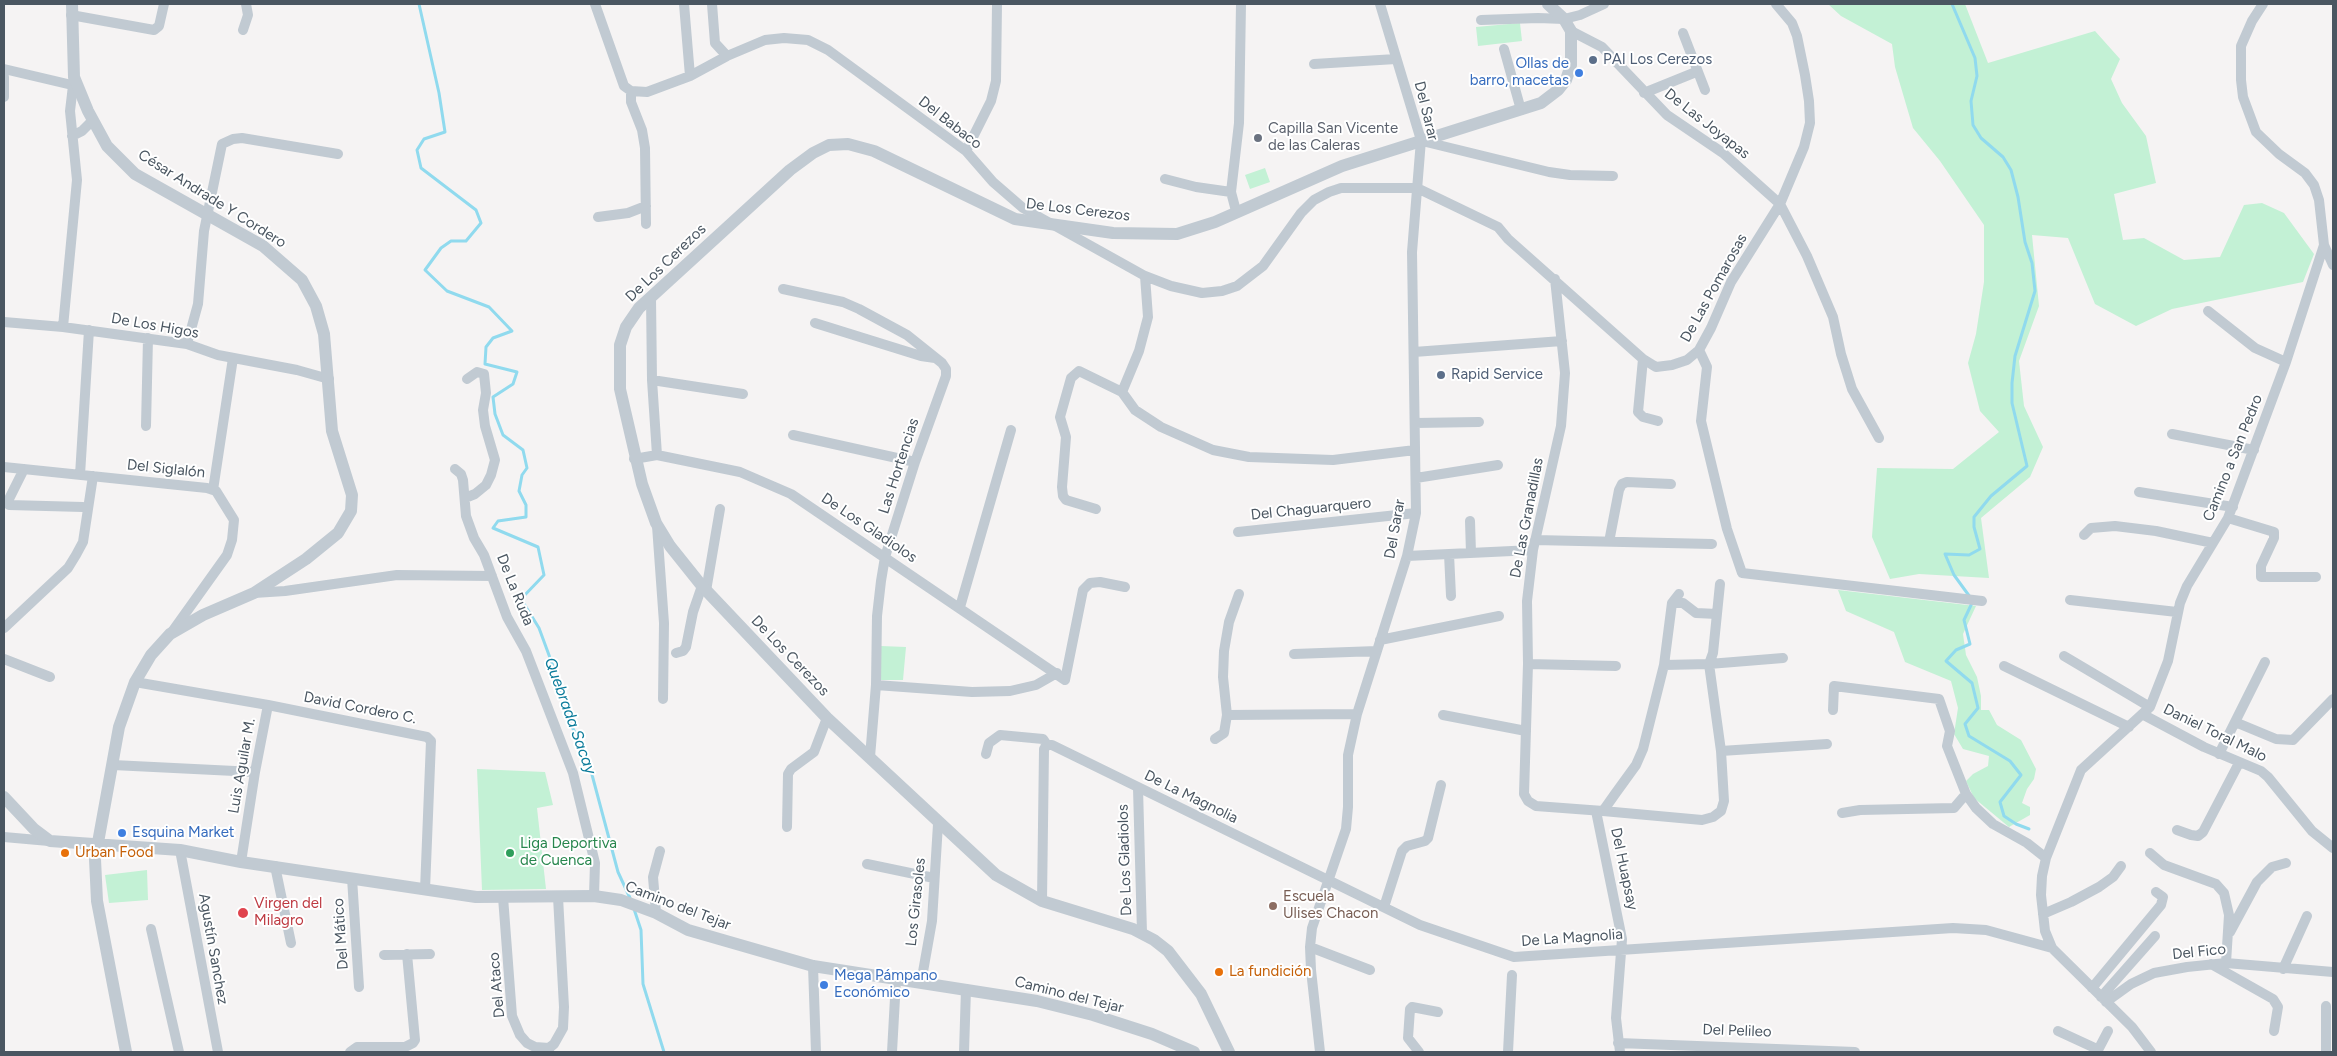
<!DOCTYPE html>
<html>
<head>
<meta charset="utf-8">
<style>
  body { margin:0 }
  #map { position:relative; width:2337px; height:1056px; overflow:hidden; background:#f5f3f3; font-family:Figtree,sans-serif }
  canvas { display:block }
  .frame { position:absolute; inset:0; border:5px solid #4a5661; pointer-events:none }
</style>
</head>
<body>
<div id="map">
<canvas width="2337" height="1056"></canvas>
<div class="frame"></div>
</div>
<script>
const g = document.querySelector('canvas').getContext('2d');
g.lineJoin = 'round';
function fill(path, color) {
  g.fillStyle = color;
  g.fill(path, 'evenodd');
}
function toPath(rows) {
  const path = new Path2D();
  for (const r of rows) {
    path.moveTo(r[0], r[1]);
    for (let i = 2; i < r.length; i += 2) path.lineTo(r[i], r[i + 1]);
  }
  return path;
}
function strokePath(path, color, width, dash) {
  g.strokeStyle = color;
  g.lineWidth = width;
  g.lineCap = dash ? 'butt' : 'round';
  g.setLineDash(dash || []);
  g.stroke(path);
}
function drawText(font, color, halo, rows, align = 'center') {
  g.font = font + ' Figtree,sans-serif';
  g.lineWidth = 4;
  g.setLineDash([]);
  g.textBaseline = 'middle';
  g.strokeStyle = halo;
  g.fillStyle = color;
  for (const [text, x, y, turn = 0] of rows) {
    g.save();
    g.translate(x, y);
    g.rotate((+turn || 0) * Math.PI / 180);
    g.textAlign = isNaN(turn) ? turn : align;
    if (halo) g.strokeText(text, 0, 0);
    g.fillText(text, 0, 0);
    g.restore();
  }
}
const green = toPath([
  [1828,4,1965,4,1988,63,2095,31,2120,59,2111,79,2122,103,2146,136,2156,183,2114,194,2123,240,2144,238,2184,260,2220,257,2244,205,2262,203,2284,213,2314,254,2303,282,2172,309,2136,326,2095,304,2068,238,2032,235,2039,306,2019,361,2024,406,2043,447,2030,477,1981,518,1989,578,1919,574,1890,579,1872,537,1877,468,1953,469,1999,432,1980,411,1968,363,1976,334,1984,282,1984,225,1940,161,1913,128,1895,67,1892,44,1841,16],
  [1520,23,1522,41,1478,46,1476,27],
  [1265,168,1270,182,1250,189,1245,175],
  [1838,590,1976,606,1963,634,1966,655,1977,677,1981,696,1981,710,1989,710,1997,725,2021,740,2036,769,2034,779,2027,789,2022,803,2030,807,2030,815,2009,827,1974,798,1966,781,1973,774,1988,766,1989,756,1963,749,1954,734,1958,708,1951,681,1905,662,1894,632,1846,611],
  [881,646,906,647,903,680,881,680],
  [477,769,545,772,553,805,537,808,546,889,482,890],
  [147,870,148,900,109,903,105,875]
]);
const stream = toPath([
  [419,4,439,93,445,132,424,139,417,150,421,168,476,210,481,223,466,241,451,241,441,248,425,270,447,291,489,307,512,331,493,338,486,347,485,364,517,372,513,384,493,397,495,414,503,435,523,450,527,468,522,475,519,491,526,505,526,517,498,521,493,528,538,547,544,575,521,599,539,628,553,666,569,721,587,756,618,872,630,898],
  [1952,4,1975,58,1977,76,1971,101,1973,125,1981,138,2003,157,2011,170,2018,197,2025,242,2032,263,2035,291,2015,356,2012,383,2012,403,2027,466,1991,496,1974,517,1974,527,1980,549,1969,555,1945,554,1954,575,1970,597],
  [1972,603,1964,620,1970,644,1956,650,1946,661,1972,683,1978,708,1965,724,1969,736,2010,761,2021,775,2000,802,2004,816,2016,824,2029,829],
  [634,909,641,930,643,984,664,1052]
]);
const minor = toPath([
  [595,4,624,86,631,91,647,92,690,76,727,56,765,40,784,38,808,40,828,50,966,151,993,182,1023,208,1145,276,1171,286,1202,293,1222,291,1237,286,1263,266,1301,213,1314,200,1329,192,1341,188,1417,188,1498,227,1508,239,1643,359,1656,367,1672,365,1687,360,1699,350,1711,328,1731,282,1780,204,1804,147,1810,123,1809,101,1805,75,1797,36,1792,23,1776,4],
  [684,4,690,76],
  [712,4,715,43,727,56],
  [71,15,154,30,159,26,164,4],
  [1481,20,1538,18,1564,19,1580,15,1604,4],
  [243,30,248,15,246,4],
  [1571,31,1602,47,1667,115,1723,153,1780,204,1807,256,1833,317,1841,354,1852,389,1879,438],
  [1683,33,1705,90],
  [1504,49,1521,110],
  [1314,64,1396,59],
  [4,69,72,85],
  [4,77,4,97],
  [631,91,631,102,642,130,645,148,646,224],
  [1644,93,1696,72],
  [72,136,82,131,93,120],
  [1422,141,1549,172,1570,175,1613,176],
  [966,151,991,101,996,81,997,4],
  [1165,179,1196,187,1231,192],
  [1236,211,1231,192,1239,123,1241,4],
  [598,217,628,213,646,206],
  [2324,245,2333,265],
  [1555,279,1565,373,1561,426,1533,550,1527,601,1528,664,1524,794,1528,801,1536,806,1603,811,1615,794,1636,765,1643,749,1664,665,1672,603,1679,594],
  [783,289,843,302,859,309,907,335,942,363,946,369,946,376,915,462,885,557,881,581,877,616,876,685,870,757],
  [651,298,652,380,657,455],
  [2208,311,2255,348,2286,362],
  [4,322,63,327,187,344,218,355,297,370,329,379],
  [815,323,921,356,935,358],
  [63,327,77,180,70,111,74,77],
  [187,344,198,304,204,231,222,144,233,139,242,138,338,154],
  [1699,350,1707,367,1701,421,1727,529,1742,573,1982,601],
  [1414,352,1562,341],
  [1643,359,1638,412,1643,417,1658,421],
  [652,380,743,394],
  [1122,392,1139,351,1148,317,1145,276],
  [1415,423,1479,422],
  [146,426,148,338],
  [2172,434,2254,450],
  [793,435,915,462],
  [634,459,657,455,740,472,791,494,1065,680,1083,590,1090,583,1100,582,1125,587],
  [4,467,207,488,216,491,234,520,232,540,227,555,172,632],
  [24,469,9,499,9,505,83,507],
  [455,469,461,474,463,480,466,516,474,538,484,555,507,617,526,651,573,773,595,863,594,896],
  [80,475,89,330],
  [1416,478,1498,465],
  [213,490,233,358],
  [2139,492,2233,507],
  [465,498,475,494,486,485,491,475,495,460,485,426,483,410,486,393,484,374,477,372,467,379],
  [1096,509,1066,500,1063,496,1062,487,1066,437,1060,417,1071,378,1079,371,1122,392,1135,410,1161,427,1213,450,1249,457,1333,460,1415,450],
  [2228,518,2274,532,2274,538,2261,566,2261,577,2316,577],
  [1470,521,1471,553],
  [657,526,664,623,663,699],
  [1238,532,1416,513],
  [2084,535,2091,528,2115,526,2156,531,2213,543],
  [1535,540,1712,544],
  [1609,542,1619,490,1622,484,1627,482,1671,484],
  [1449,554,1451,596],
  [1407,556,1533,550],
  [1720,584,1713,653,1709,664,1783,658],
  [706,591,720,509],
  [254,593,285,591,397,575,492,576],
  [2070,600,2177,612],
  [1672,603,1683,603,1696,613,1717,614],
  [960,607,1011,430],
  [4,628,68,568,76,555,83,542,93,476],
  [1380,640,1499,616],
  [676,653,683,651,686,647,693,612,702,586],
  [1294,654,1377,651],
  [2064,656,2150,707],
  [4,659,50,677],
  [1528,664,1616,666],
  [2004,666,2129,727],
  [135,682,268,705,427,737,431,741,425,890],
  [876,685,972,692,1010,691,1036,685,1057,673],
  [1833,710,1834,686,1939,699,1950,731,1947,746,1966,794,1976,808,1993,824,2027,843,2046,858],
  [2142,714,2204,747,2261,771,2268,777,2312,831,2333,848],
  [1227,715,1223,677,1224,651,1229,622,1239,594],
  [1443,715,1526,731],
  [2235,722,2276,739,2293,740,2333,699],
  [1215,739,1224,733,1227,715,1357,714],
  [1047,745,1052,745,1420,925,1514,957,1953,928,1986,930,2052,948],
  [1721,751,1827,744],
  [986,754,989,743,1000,735,1043,739,1047,745],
  [2219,754,2265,662],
  [113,765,255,772],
  [1138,788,1142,933],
  [1596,811,1622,939,1616,1018,1620,1052],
  [1603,811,1702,820,1713,817,1721,811,1724,801,1721,751,1709,664,1664,665],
  [1842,813,1860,810,1954,808,1966,794],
  [787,827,788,774,791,769,814,752,827,718],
  [2177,830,2191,835,2198,836,2203,832,2239,763],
  [4,837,49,841],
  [180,850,218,1052],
  [2150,853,2164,865,2216,884,2224,893,2229,915,2226,963],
  [241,862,255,772,268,705],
  [867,864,934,878],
  [275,866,291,943],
  [352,878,359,987],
  [503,897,512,1016,520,1035,527,1043,535,1047,549,1048],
  [1042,901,1044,749,1047,745],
  [1384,907,1402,851,1407,846,1425,841,1428,838,1441,785],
  [656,913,653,877,660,851],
  [2043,914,2071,902,2099,887,2113,877,2121,866],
  [151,929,179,1052],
  [2230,932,2257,882,2272,867,2286,863],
  [1310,947,1370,970],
  [384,955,430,954],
  [2211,964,2273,999,2278,1007,2274,1031],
  [813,966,816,1052],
  [2283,969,2307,916],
  [921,983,932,921,938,824],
  [2092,988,2161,905,2163,897,2156,892],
  [2101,997,2155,936],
  [2106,1002,2131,984,2154,973,2187,967,2226,963,2333,972],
  [2326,1006,2326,1052],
  [2058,1031,2097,1049],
  [1618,1043,1855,1052],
  [350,1052,357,1047,405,1047,413,1043,415,1040,407,954],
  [549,1052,549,1048,554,1044,563,1028,564,1007,558,897],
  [892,1052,896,980],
  [964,1052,966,989],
  [1320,1052,1311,970,1310,947,1312,928,1346,829,1348,807,1348,755,1357,714,1407,556,1416,513,1412,252,1421,140,1380,4],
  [1419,1052,1408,1038,1410,1009,1412,1007,1438,1012],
  [1508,1052,1512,975],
  [2097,1052,2108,1031],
  [2151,1052,2132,1027,2052,948,2045,931,2041,895,2042,876,2046,858,2081,770,2150,707,2168,661,2180,603,2187,586,2228,518,2286,362,2324,245,2319,200,2314,185,2305,173,2279,154,2256,132,2243,97,2241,80,2241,46,2252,21,2263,4]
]);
const tertiary = toPath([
  [72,4,74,77,88,111,107,146,135,174,263,246,302,280,316,306,324,334,332,431,352,495,351,511,338,533,306,559,254,593,203,615,170,634,151,655,135,682,119,727,95,859,97,901,126,1052],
  [4,797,34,829,50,841,180,850,241,862,476,897,594,896,621,900,656,913,688,930,813,966,1037,1001,1093,1015,1152,1034,1194,1052],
  [1229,1052,1201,994,1168,951,1154,940,1133,929,1042,901,996,875,827,718,702,586,670,546,656,523,642,484,620,389,620,345,626,327,639,308,790,170,813,153,829,145,848,144,874,151,1015,219,1113,233,1177,234,1215,222,1342,166,1541,103,1558,90,1566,80,1571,65,1571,31,1564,19,1548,4]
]);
const markers = [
  [1593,60,5,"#5c6f8a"],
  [1579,73,5,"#3f7fe0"],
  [1258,138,5,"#6b7280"],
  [1441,375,5,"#5c6f8a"],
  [122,833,5,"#3f7fe0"],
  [65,853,5,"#e8710a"],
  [510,853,5,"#2e9e5b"],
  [1273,906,5,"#8d6e63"],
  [243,913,6,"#e0444e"],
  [1219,972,5,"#e8710a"],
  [824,985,5,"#3f7fe0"]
];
const serviceNames = [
  ["PAI Los Cerezos",1603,60],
  ["Rapid Service",1451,375]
];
const shopNames = [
  ["Ollas de",1569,64,"right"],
  ["barro, macetas",1569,81,"right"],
  ["Esquina Market",132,833],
  ["Mega Pámpano",834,976],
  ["Económico",834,993]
];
const streetNames = [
  ["Del Sarar",1426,111,76],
  ["Del Babaco",950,123,38],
  ["De Las Joyapas",1707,124,38],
  ["César Andrade Y Cordero",212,199,32],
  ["De Los Cerezos",1078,210,7],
  ["De Los Cerezos",666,263,-44],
  ["De Las Pomarosas",1714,288,-61],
  ["De Los Higos",155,326,10],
  ["Camino a San Pedro",2233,458,-68],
  ["Las Hortencias",899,466,-72],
  ["Del Siglalón",166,469,6],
  ["Del Chaguarquero",1311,509,-6],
  ["De Las Granadillas",1527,518,-79],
  ["De Los Gladiolos",869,528,34],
  ["Del Sarar",1395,529,-80],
  ["De La Ruda",515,590,68],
  ["De Los Cerezos",790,656,46],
  ["David Cordero C.",360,708,11],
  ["Daniel Toral Malo",2215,733,26],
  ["Luis Aguilar M.",242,766,-80],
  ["De La Magnolia",1191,797,26],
  ["De Los Gladiolos",1125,860,-92],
  ["Del Huapsay",1624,869,78],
  ["Los Girasoles",916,902,-84],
  ["Camino del Tejar",678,906,21],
  ["Del Mático",341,934,-94],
  ["De La Magnolia",1572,938,-4],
  ["Agustín Sanchez",213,949,80],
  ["Del Fico",2199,952,-6],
  ["Del Ataco",497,985,-95],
  ["Camino del Tejar",1069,995,14],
  ["Del Pelileo",1737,1031,2]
];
const worshipNames = [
  ["Capilla San Vicente",1268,129],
  ["de las Caleras",1268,146]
];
const leisureNames = [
  ["Liga Deportiva",520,844],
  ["de Cuenca",520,861]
];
const foodNames = [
  ["Urban Food",75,853],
  ["La fundición",1229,972]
];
const educationNames = [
  ["Escuela",1283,897],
  ["Ulises Chacon",1283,914]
];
const healthNames = [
  ["Virgen del",254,904],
  ["Milagro",254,921]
];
const waterNames = [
  ["Quebrada Sacay",570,716,70]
];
fill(green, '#c3f1d5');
strokePath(stream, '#90daee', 3);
strokePath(minor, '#c1cad2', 10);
strokePath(tertiary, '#c1cad2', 12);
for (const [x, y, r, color] of markers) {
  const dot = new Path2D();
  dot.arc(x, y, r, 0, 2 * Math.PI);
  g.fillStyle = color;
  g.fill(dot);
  strokePath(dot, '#fff', 2);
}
drawText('15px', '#4e5e75', '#fff', serviceNames, 'left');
drawText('15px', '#366cbe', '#fff', shopNames, 'left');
drawText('15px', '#4a5661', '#fff', streetNames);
drawText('15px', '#5b616d', '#fff', worshipNames, 'left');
drawText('15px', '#27864d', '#fff', leisureNames, 'left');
drawText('15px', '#c56008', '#fff', foodNames, 'left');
drawText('15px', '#785e54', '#fff', educationNames, 'left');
drawText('15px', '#be3a42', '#fff', healthNames, 'left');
drawText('italic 16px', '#0c7c9b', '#fff', waterNames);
</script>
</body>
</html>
